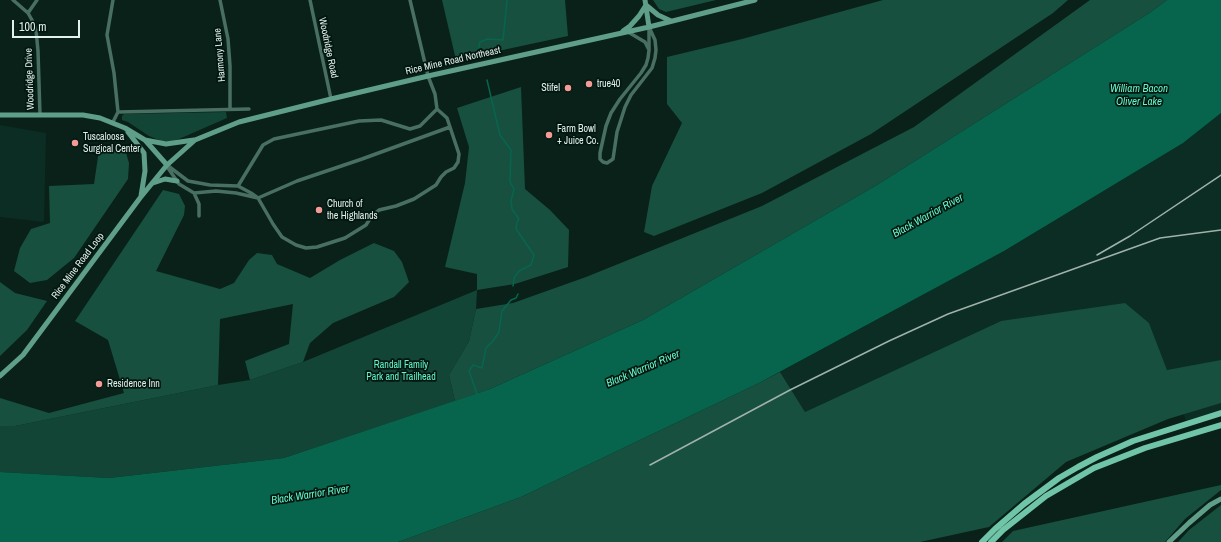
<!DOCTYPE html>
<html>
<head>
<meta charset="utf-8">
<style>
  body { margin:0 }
  #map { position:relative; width:1221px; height:542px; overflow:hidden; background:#092119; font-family:"Archivo Narrow",sans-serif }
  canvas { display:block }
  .scale { position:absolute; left:12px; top:20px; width:68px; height:18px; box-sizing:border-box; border:2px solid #e3f1eb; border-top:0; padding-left:5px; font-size:12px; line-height:14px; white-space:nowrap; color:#e3f1eb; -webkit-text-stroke:3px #021710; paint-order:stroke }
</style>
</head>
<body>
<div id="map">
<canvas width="1221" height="542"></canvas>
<div class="scale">100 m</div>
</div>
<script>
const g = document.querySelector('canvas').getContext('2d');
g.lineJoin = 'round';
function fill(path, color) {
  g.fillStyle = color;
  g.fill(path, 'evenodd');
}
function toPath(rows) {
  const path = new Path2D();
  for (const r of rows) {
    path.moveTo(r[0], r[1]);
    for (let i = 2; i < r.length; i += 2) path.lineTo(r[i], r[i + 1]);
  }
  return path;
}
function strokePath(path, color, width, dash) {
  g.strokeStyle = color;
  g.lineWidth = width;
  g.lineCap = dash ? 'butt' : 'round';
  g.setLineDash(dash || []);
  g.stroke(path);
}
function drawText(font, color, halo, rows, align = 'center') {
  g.font = font + ' "Archivo Narrow",sans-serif';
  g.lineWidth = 3.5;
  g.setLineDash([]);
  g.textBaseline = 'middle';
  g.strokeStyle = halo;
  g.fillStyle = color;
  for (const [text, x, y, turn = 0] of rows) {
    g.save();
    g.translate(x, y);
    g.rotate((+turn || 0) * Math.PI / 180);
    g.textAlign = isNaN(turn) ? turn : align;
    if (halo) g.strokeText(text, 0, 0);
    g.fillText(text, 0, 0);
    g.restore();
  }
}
const built = toPath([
  [1221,113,1221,413,1187,423,1149,323,1001,321,805,412,780,372,1004,251,1183,143],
  [0,125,46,133,44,222,0,217]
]);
const green = toPath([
  [226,112,227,118,179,139,170,142,161,141,149,136,128,122,122,120,122,116,124,114],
  [477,290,476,309,469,341,449,375,455,401,284,458,109,478,0,472,0,426,15,426,218,385,250,380,303,362]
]);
const forest = toPath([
  [442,0,565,0,568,36,456,60],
  [653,0,716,0,666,12,659,9],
  [883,0,1068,0,1053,13,871,134,762,193,654,236,644,232,652,186,682,123,667,104,667,57,742,39],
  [1090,0,1167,0,1151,12,877,185,643,320,490,389,455,401,449,375,469,341,476,309,513,303,586,277,762,206,914,127],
  [521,87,525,189,550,210,569,230,568,267,515,284,477,290,477,274,445,267,465,183,469,147,457,108],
  [100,143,126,153,129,163,128,179,74,258,47,280,30,283,14,271,20,248,31,229,50,223,49,186,94,184],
  [163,190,179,194,185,206,184,215,156,271,220,289,234,283,249,260,257,253,272,255,277,264,310,278,340,260,374,243,394,251,402,262,409,282,394,297,333,323,310,343,303,362,250,380,245,361,289,344,293,304,220,319,218,385,15,426,0,426,0,398,49,413,124,393,108,340,75,321],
  [0,282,15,293,47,301,27,330,0,356],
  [1125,303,1149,323,1167,370,1221,360,1221,403,1168,419,1066,462,989,527,920,542,398,542,521,497,759,383,780,372,805,412,1001,321],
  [1221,485,1221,490,1185,519,1165,542,1002,542,1013,531],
  [1221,505,1221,542,1178,542,1189,530]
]);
const water = toPath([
  [1167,0,1221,0,1221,113,1183,143,1004,251,759,383,521,497,398,542,0,542,0,472,109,478,284,458,490,389,643,320,877,185,1151,12]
]);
const stream = toPath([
  [480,53,479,47,480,42,487,39,503,40,507,0],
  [487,80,500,135,511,150,510,182,514,189,511,201,512,209,519,219,517,222,516,229,534,255,531,265,519,271,514,278,513,286],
  [477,394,469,371,473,365,482,368,486,348,493,341,499,332,502,311,511,300,516,298,518,294]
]);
const street = toPath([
  [13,0,28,13,32,20,36,30,38,51,40,115],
  [220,0,228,39,230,66,230,109],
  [310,0,331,99],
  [28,13,37,0],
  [649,27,655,40,656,50,655,58,652,68,631,95,625,107,617,132,613,159,607,163,603,162,600,159,600,153,606,126,611,113,620,99,641,73,646,65,648,58,649,50,649,27],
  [628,32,645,42,649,50],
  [118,112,249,109],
  [113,122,118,112,114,73,107,35,113,0],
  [167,165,188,181,210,185,238,186,251,193,258,198,273,224,282,237,296,245,306,248,317,247,345,238,366,225,371,217,379,210,396,206,414,199,436,185,441,177,446,172,454,168,458,162,459,154,447,118,437,109,435,94,428,76,410,0],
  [168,168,179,184,194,193,199,204,199,216],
  [238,186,263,145,274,139,359,121,381,120,410,129,420,126,437,109],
  [194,193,216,191,236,193,258,198,297,181,362,159,450,127]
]);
const secondary = toPath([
  [645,0,649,27],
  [623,31,630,26,639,16,646,5,658,15,671,21],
  [0,115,83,115,100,118,125,128,145,140,167,165],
  [128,132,144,153,145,171,141,196],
  [145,140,166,144,194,140],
  [153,183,165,179,177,181],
  [0,376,23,355,140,198,167,165,195,140,239,122,331,99,428,76,649,27,755,0],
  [1169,542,1189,523,1210,505,1221,499]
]);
const primary = toPath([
  [982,542,995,529,1024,504,1059,478,1078,467,1097,457,1133,441,1221,413],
  [991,542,1003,530,1046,496,1094,468,1145,448,1221,425]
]);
const rail = toPath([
  [1097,255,1130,236,1221,175],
  [650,465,790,390,889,341,948,314,1160,238,1221,230]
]);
const markers = [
  [589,84,4,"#f59b97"],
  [568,88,4,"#f59b97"],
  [549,135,4,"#f59b97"],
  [75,143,4,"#f59b97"],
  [319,210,4,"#f59b97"],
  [99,384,4,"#f59b97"]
];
const streetNames = [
  ["Woodridge Road",328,48,78],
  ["Harmony Lane",220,55,-95],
  ["Rice Mine Road Northeast",453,61,-13],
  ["Woodridge Drive",30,79,-92],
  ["Rice Mine Road Loop",78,266,-53]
];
const poiNames = [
  ["true40",597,84],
  ["Stifel",560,88,"right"],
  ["Farm Bowl",557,129],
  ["+ Juice Co.",557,141],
  ["Tuscaloosa",83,137],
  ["Surgical Center",83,149],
  ["Church of",327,204],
  ["the Highlands",327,216],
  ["Residence Inn",107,384]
];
const parkNames = [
  ["Randall Family",401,365],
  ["Park and Trailhead",401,377]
];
const waterNames = [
  ["William Bacon",1139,89],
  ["Oliver Lake",1139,102],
  ["Black Warrior River",928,216,-29],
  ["Black Warrior River",643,369,-23],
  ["Black Warrior River",310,495,-9]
];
fill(built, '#0b2d23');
fill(green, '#124536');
fill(forest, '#17503f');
fill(water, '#07654e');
strokePath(stream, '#07654e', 1.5);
strokePath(street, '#486f61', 3.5);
strokePath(secondary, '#5f9f89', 5);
strokePath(primary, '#70c4a8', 6);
strokePath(rail, '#a1b2ab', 1.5);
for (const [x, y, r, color] of markers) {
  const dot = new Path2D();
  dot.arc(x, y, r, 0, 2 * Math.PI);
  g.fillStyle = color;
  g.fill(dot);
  strokePath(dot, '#021710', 1.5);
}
drawText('10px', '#e3f1eb', '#021710', streetNames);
drawText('10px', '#e3f1eb', '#021710', poiNames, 'left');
drawText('10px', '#67f6ca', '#021710', parkNames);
drawText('italic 11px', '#68f7ca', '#021710', waterNames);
</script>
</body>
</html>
